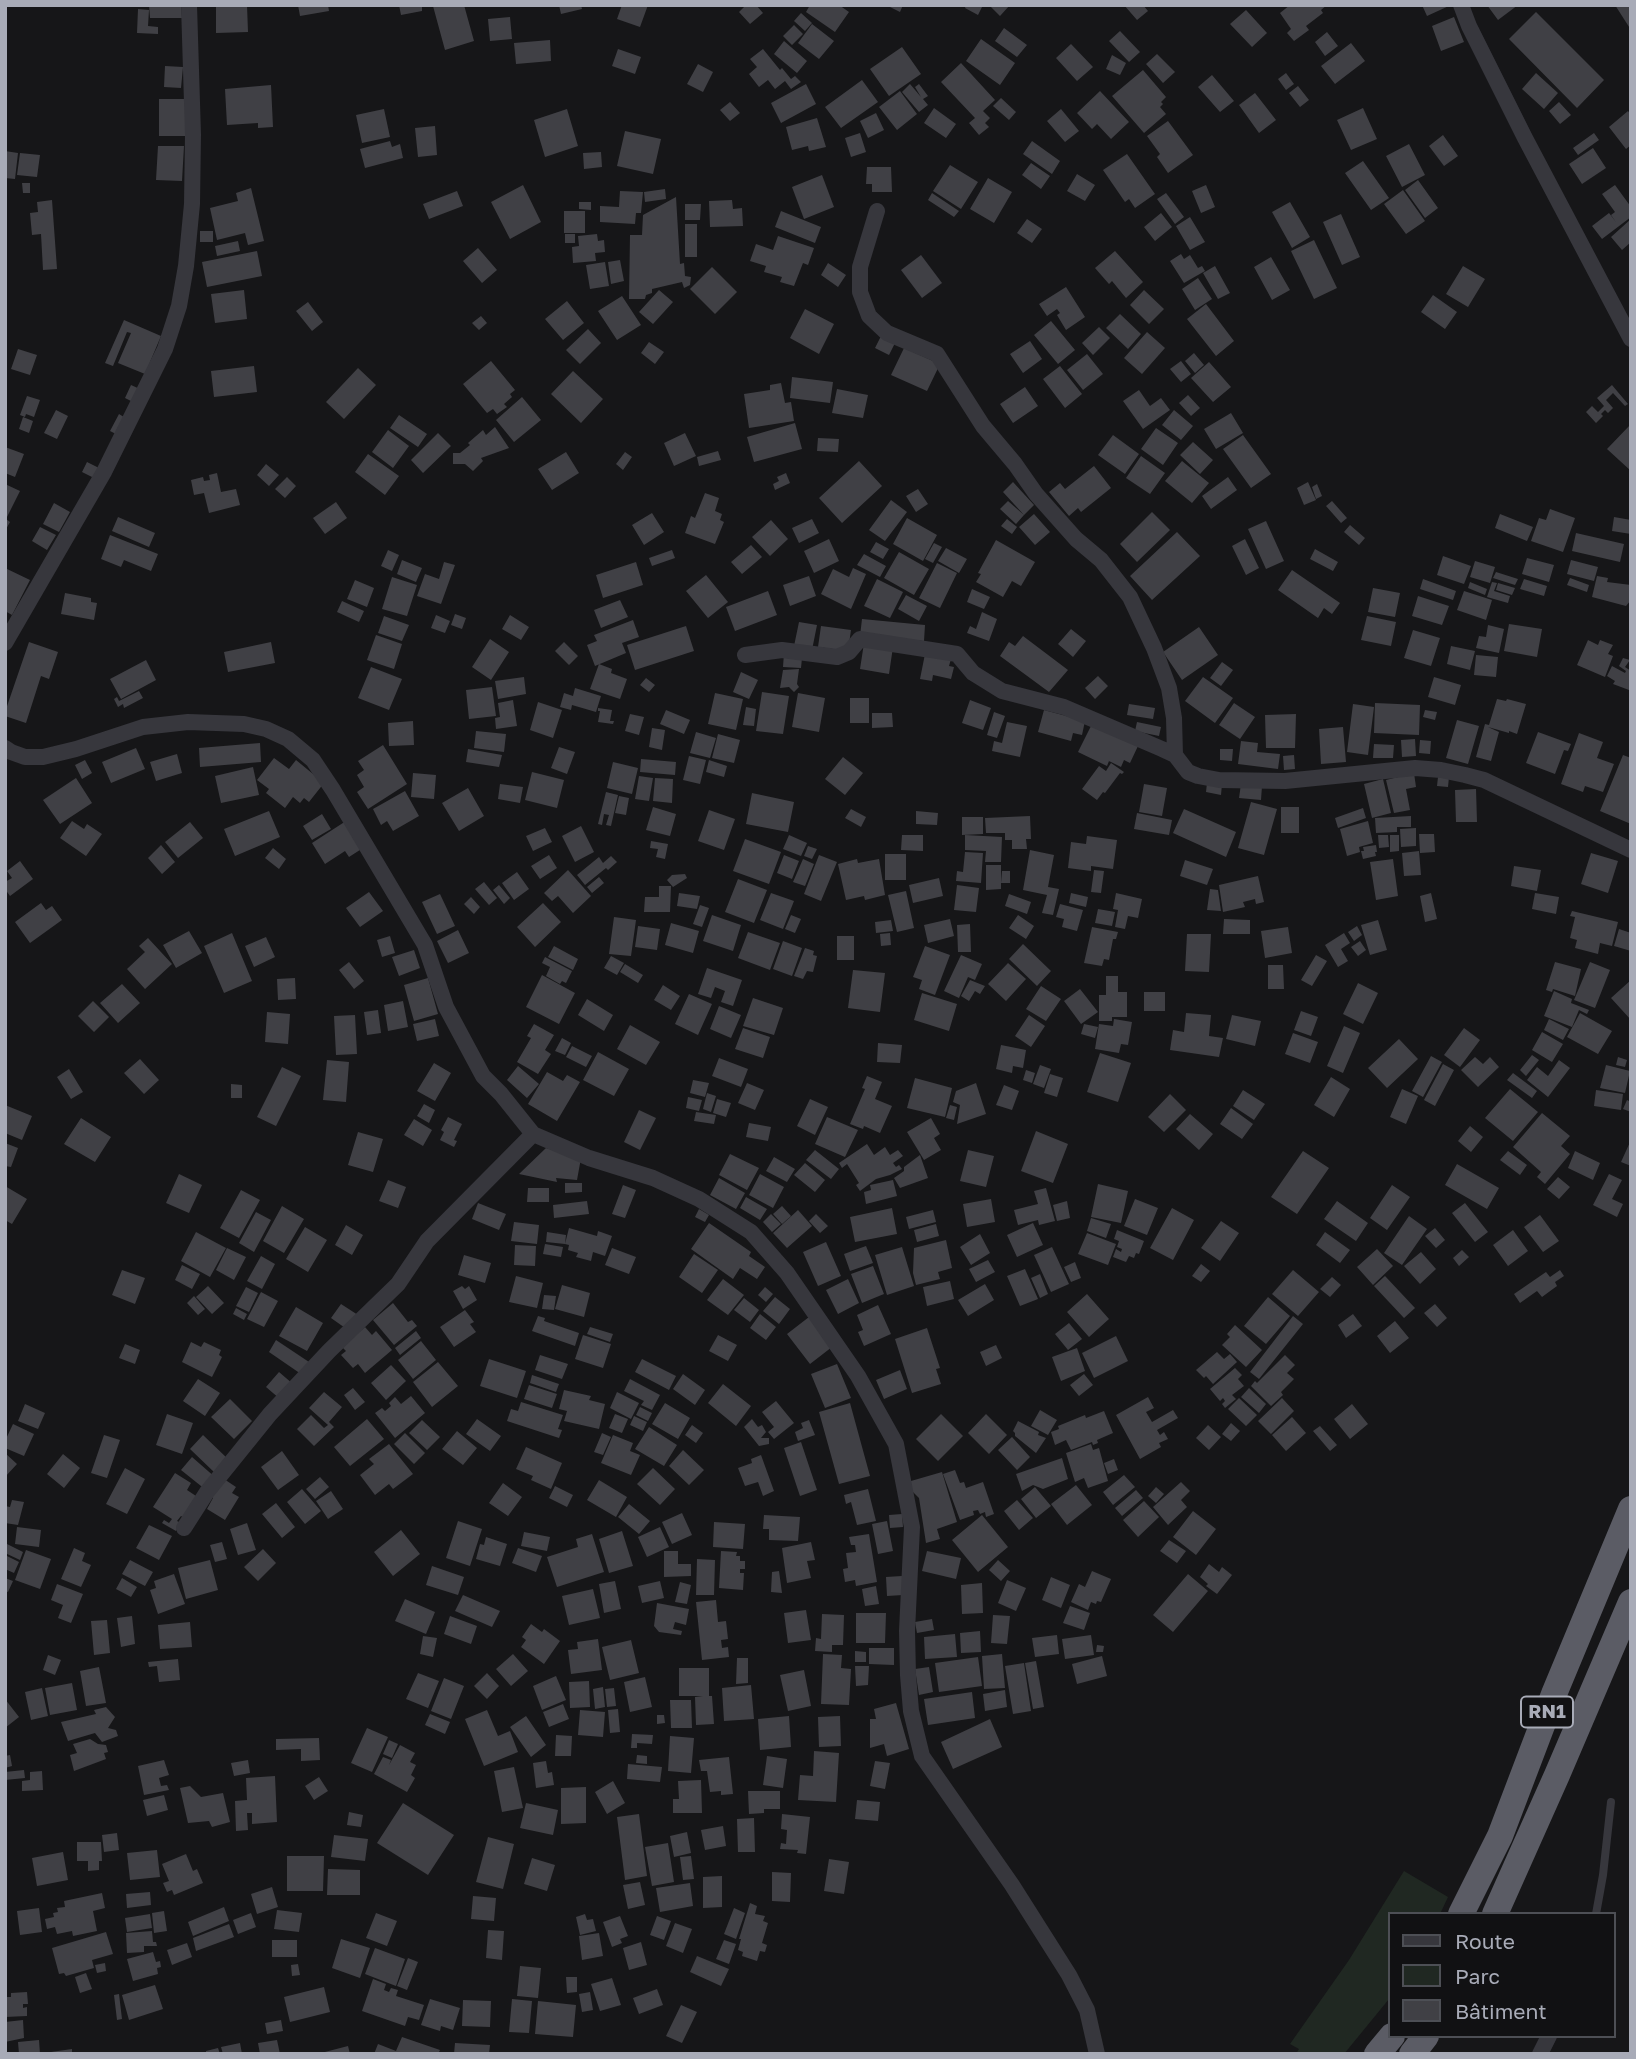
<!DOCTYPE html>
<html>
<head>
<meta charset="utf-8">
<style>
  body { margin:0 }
  #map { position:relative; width:1636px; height:2059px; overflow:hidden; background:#161618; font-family:"Golos Text",sans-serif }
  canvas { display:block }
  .frame { position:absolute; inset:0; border:7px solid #a8abb7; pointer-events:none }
  .legend { position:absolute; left:1388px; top:1912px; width:228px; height:126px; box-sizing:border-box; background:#111113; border:2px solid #4d4f55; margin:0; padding:9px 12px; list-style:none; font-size:21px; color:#a8abb7 }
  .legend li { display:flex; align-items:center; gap:14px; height:35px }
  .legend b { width:35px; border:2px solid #4d4f55 }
</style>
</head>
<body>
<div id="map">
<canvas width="1636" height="2059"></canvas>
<div class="frame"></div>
<ul class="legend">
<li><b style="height:9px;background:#37373d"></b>Route</li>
<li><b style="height:19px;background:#202822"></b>Parc</li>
<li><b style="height:19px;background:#404045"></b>Bâtiment</li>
</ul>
</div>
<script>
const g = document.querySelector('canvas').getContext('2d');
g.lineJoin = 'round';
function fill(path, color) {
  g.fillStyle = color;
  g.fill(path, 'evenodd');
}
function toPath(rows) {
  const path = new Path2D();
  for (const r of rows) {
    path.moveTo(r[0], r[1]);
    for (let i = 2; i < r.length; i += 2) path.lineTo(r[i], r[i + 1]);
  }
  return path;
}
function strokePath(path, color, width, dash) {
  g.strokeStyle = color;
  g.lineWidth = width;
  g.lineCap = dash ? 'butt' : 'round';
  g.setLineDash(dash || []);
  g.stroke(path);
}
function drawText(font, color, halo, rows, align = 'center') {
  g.font = font + ' "Golos Text",sans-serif';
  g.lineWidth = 6;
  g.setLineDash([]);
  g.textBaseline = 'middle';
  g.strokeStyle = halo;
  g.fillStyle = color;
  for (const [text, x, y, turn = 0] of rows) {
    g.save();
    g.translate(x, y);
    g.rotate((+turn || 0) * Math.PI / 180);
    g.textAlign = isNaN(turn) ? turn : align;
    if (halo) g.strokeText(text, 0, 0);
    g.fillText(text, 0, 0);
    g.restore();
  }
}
const green = toPath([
  [1404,1871,1448,1897,1440,1914,1389,1914,1389,1999,1344,2054,1296,2054,1299,2049,1290,2044,1349,1960]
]);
const building = toPath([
  [149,5,181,5,182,18,150,18],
  [216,5,247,5,248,32,216,33],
  [298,5,328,5,329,11,300,16],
  [399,5,422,5,422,11,401,15],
  [437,5,464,5,474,41,445,50,433,6],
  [559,5,581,5,582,9,561,14],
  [622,5,648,5,640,27,617,19],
  [746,5,756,5,763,13,750,24,739,12],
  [810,5,839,5,849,12,835,32,806,12],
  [886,5,903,5,900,12],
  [966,5,983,5,978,15,965,8],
  [989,5,1010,5,1000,16],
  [1124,5,1143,5,1148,11,1137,20],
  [1290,5,1327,5,1321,10,1323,13,1306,26,1309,30,1294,41,1287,33,1291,29,1280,13],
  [1422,5,1451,5,1427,16],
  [1487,5,1518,5,1498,20],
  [1615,5,1631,5,1631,30],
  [138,9,149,10,148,26,158,27,158,34,137,33],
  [1246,10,1267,33,1252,47,1230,24],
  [1536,12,1604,80,1577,108,1509,39],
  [801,13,812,23,805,31,794,21],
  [510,17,512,39,490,41,488,19],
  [1454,17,1464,42,1441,51,1432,26],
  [812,24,834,41,819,59,798,43],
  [794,25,803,34,792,45,783,36],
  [1004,28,1027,45,1017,57,995,41],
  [1120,31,1140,52,1129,62,1109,41],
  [1327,32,1338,46,1325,56,1315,42],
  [981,39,1015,63,1000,85,966,61],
  [550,40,551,61,516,64,514,43],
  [784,41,807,61,797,73,774,54],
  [1351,43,1365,61,1335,84,1321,66],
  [1071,44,1093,67,1077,81,1056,58],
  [902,47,921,74,889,96,870,69],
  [618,49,641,57,635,74,612,66],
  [763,49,780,70,782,68,791,79,795,76,801,82,791,89,785,81,775,89,768,80,759,87,749,74,757,67,750,59],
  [1157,54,1175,72,1163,83,1146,64],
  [1112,55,1126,63,1120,75,1106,69],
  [961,63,995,100,983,111,990,118,985,123,989,127,979,135,969,123,975,118,941,82],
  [698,64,713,72,703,92,687,84],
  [165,66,183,67,181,88,164,87],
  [1143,70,1166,97,1161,102,1163,104,1160,107,1166,114,1144,133,1112,96],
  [1286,73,1294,84,1286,90,1278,79],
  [1536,73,1558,93,1544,109,1522,89],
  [1212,75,1234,101,1220,112,1198,87],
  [862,80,878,102,841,128,825,107],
  [806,84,816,104,781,123,771,103],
  [910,84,921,97,915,87,919,84,928,96,923,99,928,105,919,112,902,92],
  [271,85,273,127,258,128,258,123,227,125,225,89],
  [1298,86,1309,100,1300,107,1289,93],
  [900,91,917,114,897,130,879,107],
  [1100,91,1129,122,1111,139,1097,124,1092,129,1077,113],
  [1255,93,1276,120,1259,133,1239,105],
  [1001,98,1016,112,1009,120,993,106],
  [159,99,187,99,186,136,159,136],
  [730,102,740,113,730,121,720,110],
  [1559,102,1571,115,1560,124,1549,111],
  [934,108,956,124,946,138,924,123],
  [1363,108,1377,139,1351,150,1337,120],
  [384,109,390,137,362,143,356,115],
  [567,109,578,146,545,157,534,120],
  [1061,109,1079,131,1065,142,1047,121],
  [1628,111,1631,115,1631,145,1626,149,1609,127],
  [876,113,884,130,868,138,860,121],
  [817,118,826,147,809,151,808,146,792,150,786,127],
  [1168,121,1193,155,1168,173,1157,157,1160,154,1147,136],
  [435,126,437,155,418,157,415,128],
  [625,131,661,139,653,174,617,166],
  [860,133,866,152,851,157,845,138],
  [1594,133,1599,140,1578,155,1573,148],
  [1443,135,1458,156,1444,166,1429,146],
  [390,141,392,147,400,144,403,158,365,168,360,149],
  [1032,141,1060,161,1052,174,1023,154],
  [1409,144,1425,175,1402,187,1386,156],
  [158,146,184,146,182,181,156,180],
  [1593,148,1606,168,1582,184,1569,164],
  [5,151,18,153,15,179,5,178],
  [601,152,602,167,584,169,583,153],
  [20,153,40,155,37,177,17,175],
  [1127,154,1155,194,1135,208,1129,199,1125,202,1103,170],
  [1363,161,1389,198,1371,210,1345,173],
  [1031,163,1050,176,1041,189,1022,175],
  [950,165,978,182,961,209,933,191],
  [867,167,891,167,892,192,872,192,872,184,866,184],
  [1077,174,1095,185,1085,201,1067,191],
  [822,175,834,207,804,219,792,187],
  [988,178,1012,192,994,223,970,209],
  [1418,180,1438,208,1425,218,1405,190],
  [22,183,30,183,30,193,23,193],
  [523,185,541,222,510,239,491,202],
  [1206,185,1215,207,1201,213,1192,191],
  [1615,185,1631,207,1631,217,1602,239,1592,226,1609,213,1616,222,1611,215,1615,212,1602,194],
  [251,188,264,241,248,245,245,233,217,240,210,208,238,201,236,193],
  [665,189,666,199,645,202,644,192],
  [1403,190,1425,221,1406,234,1384,204],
  [457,191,463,206,429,219,423,204],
  [620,191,643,192,641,213,636,213,635,224,600,222,600,206,619,207],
  [932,193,959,211,954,217,928,200],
  [1166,193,1184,217,1175,224,1157,199],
  [676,197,680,264,684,263,685,276,691,277,690,285,684,288,682,282,652,289,652,293,646,295,645,299,629,299,630,235,642,235,643,215],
  [52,200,57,269,43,270,41,234,32,235,30,213,38,212,37,202],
  [732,200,733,209,742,208,743,226,710,227,709,201],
  [579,202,591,202,591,210,579,209],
  [1290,202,1310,237,1292,248,1272,212],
  [685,204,701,204,700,220,685,220],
  [564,211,585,211,585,233,564,233],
  [781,211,821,227,815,243,775,227],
  [1161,213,1172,227,1155,241,1144,227],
  [1341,214,1360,257,1342,265,1323,222],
  [1190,217,1205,242,1190,250,1176,226],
  [1027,219,1042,229,1032,243,1017,233],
  [1631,219,1631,242,1622,250,1611,237],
  [685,224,697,224,697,257,685,257],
  [200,231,213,231,213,242,200,242],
  [565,234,575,234,575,243,565,243],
  [597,234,598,241,604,240,605,252,595,253,596,261,573,263,572,247,579,246,578,236],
  [778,236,814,248,808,265,803,263,794,286,780,282,782,277,764,272,766,266,750,261,756,244,773,250],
  [1314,240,1337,288,1314,299,1291,251],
  [238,241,240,251,217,256,215,246],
  [478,248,497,270,482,283,463,261],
  [257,251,262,276,207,287,202,262],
  [1115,251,1143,282,1126,298,1112,281,1109,284,1095,268],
  [1181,254,1184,259,1190,255,1198,268,1202,266,1205,271,1184,283,1170,261],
  [921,255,942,283,922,298,901,270],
  [1271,257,1290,290,1272,300,1254,267],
  [620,260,624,281,611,284,608,262],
  [605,262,609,286,590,289,586,265],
  [828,263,846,275,838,287,821,275],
  [1215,266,1230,293,1218,299,1203,273],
  [1463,266,1485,279,1468,307,1446,294],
  [712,267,737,292,715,314,690,289],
  [1198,278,1212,299,1195,310,1182,289],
  [1066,287,1085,317,1066,330,1057,315,1060,313,1057,309,1047,316,1039,304],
  [244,290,247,319,215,323,211,294],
  [659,290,673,302,653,324,639,312],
  [1144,290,1164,309,1149,324,1130,305],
  [1433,295,1457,312,1445,329,1421,312],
  [622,296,641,325,617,340,598,311],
  [567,301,584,323,563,340,545,319],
  [308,302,323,322,312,331,296,311],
  [1206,304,1234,341,1216,356,1187,319],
  [805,309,834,324,819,354,790,338],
  [1120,314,1141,334,1128,349,1106,328],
  [481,316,487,323,479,330,472,323],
  [124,320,161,336,145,374,118,363,131,333,127,332,113,366,105,363],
  [1051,321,1075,350,1058,364,1034,335],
  [1099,327,1110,338,1093,355,1082,343],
  [588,329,601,343,580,364,566,350],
  [1147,332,1165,348,1142,374,1124,358],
  [882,334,896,341,889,355,875,348],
  [1030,341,1042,359,1023,373,1010,354],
  [649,342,664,352,655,364,641,353],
  [904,348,940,364,927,391,891,375],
  [18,349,37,355,30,375,11,369],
  [1194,353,1204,365,1195,373,1185,361],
  [1087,354,1103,374,1083,390,1067,370],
  [491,361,515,390,510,394,512,397,504,404,507,407,497,414,493,409,487,413,463,384],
  [1181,361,1191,374,1181,382,1170,369],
  [1209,362,1231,387,1213,402,1191,378],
  [254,366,257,392,214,397,211,371],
  [1060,366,1082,394,1065,408,1043,379],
  [358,368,376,385,344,419,326,402],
  [573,371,603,399,581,423,551,394],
  [792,377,833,382,830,403,790,398],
  [781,383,785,403,791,402,794,421,749,428,744,394,770,390,770,385],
  [131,385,142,390,135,403,125,398],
  [1612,385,1628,404,1625,406,1613,393,1606,400,1613,408,1608,413,1605,410,1601,414,1603,416,1596,423,1586,412,1592,406,1598,412,1604,406,1597,398],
  [1025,387,1038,406,1013,423,1000,404],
  [837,389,868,395,863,418,832,413],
  [1139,390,1150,406,1161,398,1170,410,1143,429,1123,401],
  [1188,395,1200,408,1191,416,1179,403],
  [27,396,40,400,34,417,26,414,25,417,20,415],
  [522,397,541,420,514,442,496,420],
  [56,410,68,416,57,439,44,433],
  [1174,410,1193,426,1181,440,1162,425],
  [1231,413,1243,433,1216,449,1204,429],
  [119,414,127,419,118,435,110,431],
  [399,415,427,434,418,447,390,428],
  [23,417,33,421,29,433,19,429],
  [795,423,802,449,754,462,747,437],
  [1631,424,1631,471,1607,449],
  [495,427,509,448,481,458,483,461,473,471,465,464,453,464,453,453,460,453,470,445,468,443,483,430,486,435],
  [1156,428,1178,443,1163,465,1141,449],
  [388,430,409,446,393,468,372,452],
  [438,433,451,446,423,473,411,460],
  [685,433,696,456,674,466,664,443],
  [1113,435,1139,454,1125,474,1098,455],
  [1243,435,1271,474,1251,488,1223,449],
  [818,438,839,439,838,452,817,451],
  [1193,442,1213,460,1200,474,1180,455],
  [5,447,24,454,15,477,5,473],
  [718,451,721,460,699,466,697,457],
  [566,452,579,473,552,490,538,469],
  [625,452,632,457,623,470,616,464],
  [368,454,399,476,385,495,355,472],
  [1141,456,1165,473,1150,494,1126,478],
  [859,461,882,486,842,523,819,498],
  [1182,461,1209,483,1192,503,1165,481],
  [87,462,99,468,94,478,82,472],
  [266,464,279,475,269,486,257,475],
  [1094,466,1111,488,1081,512,1078,508,1069,516,1049,492,1060,483,1065,489],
  [217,473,221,492,236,489,240,505,209,513,204,493,194,495,191,480,203,477,204,481,210,480,209,475],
  [786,473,790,483,775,490,773,484,779,481,777,477],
  [287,477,296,486,285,498,275,489],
  [1228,477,1237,490,1211,509,1202,496],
  [1013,482,1034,505,1024,515,1003,492],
  [1308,482,1316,500,1304,505,1297,488],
  [5,484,20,491,6,519,10,522,5,531],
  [1317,484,1322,496,1316,499,1312,487],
  [918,489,928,504,916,512,906,496],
  [705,493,719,498,715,511,722,514,720,520,724,522,715,544,685,533,691,516,695,518],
  [891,500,907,512,885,541,869,530],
  [1008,501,1024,515,1016,524,1000,509],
  [1332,501,1347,518,1341,523,1326,506],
  [336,502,347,518,325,534,313,518],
  [54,503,70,512,59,532,43,524],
  [1550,509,1575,518,1563,552,1531,541,1539,518,1546,520],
  [1152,512,1170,530,1137,562,1120,544],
  [652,513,664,532,644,545,632,525],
  [1034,514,1050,532,1035,545,1019,527],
  [1500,514,1533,527,1527,541,1495,528],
  [118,517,155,533,149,547,112,531],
  [1614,517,1631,520,1631,534,1612,531],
  [907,518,937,535,923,561,893,544],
  [812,519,819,533,799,543,792,528],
  [1007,519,1017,527,1012,534,1001,526],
  [771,520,788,539,770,556,752,537],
  [1266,521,1284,561,1266,569,1248,529],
  [1350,525,1365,538,1359,545,1344,532],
  [40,527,56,535,47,550,32,541],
  [1177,532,1200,556,1152,600,1130,576],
  [1576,533,1624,544,1620,562,1572,551],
  [110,535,158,554,151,571,124,560,121,567,101,559],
  [829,539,839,561,814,573,804,551],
  [1245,539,1259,568,1246,575,1232,546],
  [996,540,1035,562,1021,586,1012,581,1003,597,976,582,981,574,978,573],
  [876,542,889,549,883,559,870,552],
  [934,543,942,547,933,563,925,559],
  [751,545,762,557,742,574,731,562],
  [946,548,967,559,959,573,938,561],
  [1315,549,1338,562,1333,571,1310,559],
  [388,550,399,555,392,571,381,566],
  [672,550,675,558,652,566,649,558],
  [899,552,929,569,914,595,884,578],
  [864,554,886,566,880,577,857,565],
  [1443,556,1471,566,1464,584,1437,575],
  [1527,558,1554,565,1549,582,1522,574],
  [402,560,422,568,416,582,397,574],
  [1571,560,1598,567,1594,581,1567,574],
  [1475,561,1495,567,1490,583,1470,577],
  [444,562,455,565,441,604,417,596,425,574,439,579],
  [636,562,643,585,603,598,596,575],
  [937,563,957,573,940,608,919,598],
  [5,568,30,580,12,615,5,611],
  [853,568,866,574,851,609,821,594,833,569,849,577],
  [1292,570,1340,603,1332,614,1324,608,1318,618,1278,590],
  [1496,572,1518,579,1515,585,1493,578],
  [706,575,728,602,708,618,686,591],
  [809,576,816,596,790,606,783,585],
  [1597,576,1608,578,1607,582,1631,585,1631,600,1626,606,1592,597],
  [392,577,417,585,407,616,382,609],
  [1570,578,1589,585,1587,592,1567,585],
  [877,579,903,592,890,618,864,606],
  [1423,579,1456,591,1453,600,1420,589],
  [1524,579,1547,586,1544,596,1520,589],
  [355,580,374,588,367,607,347,599],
  [1470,582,1487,589,1485,595,1468,588],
  [1492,582,1497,583,1494,591,1510,596,1508,603,1487,597],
  [1498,583,1515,588,1512,595,1496,590],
  [1373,588,1400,593,1395,617,1368,612],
  [972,589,990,597,984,609,967,602],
  [768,591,777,615,735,631,726,607],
  [1464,591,1492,600,1486,620,1457,610],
  [65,593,91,598,91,602,97,603,94,620,61,614],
  [906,595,927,606,919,621,898,609],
  [1418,596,1449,606,1442,625,1412,616],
  [620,600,628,617,601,628,594,610],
  [342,601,364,611,359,622,337,612],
  [982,612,997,619,989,641,967,633,970,626,976,629],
  [455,614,466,618,462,629,451,625],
  [436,615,450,621,445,633,431,628],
  [510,615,529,627,521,640,502,629],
  [384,616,409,625,402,641,378,633],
  [1367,616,1396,622,1391,646,1361,640],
  [862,619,925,625,924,641,860,636],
  [633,620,639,637,622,643,626,653,595,666,587,645,597,641,594,635],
  [799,622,817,625,812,650,794,646],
  [1509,624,1542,629,1537,657,1504,651],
  [1488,625,1504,629,1499,653,1476,648,1479,636,1486,637],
  [686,626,694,651,635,670,627,645],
  [821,626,851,630,848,651,818,647],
  [1199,627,1218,655,1182,680,1163,652],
  [1071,629,1086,641,1073,657,1058,644],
  [1413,630,1440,638,1431,666,1404,658],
  [376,635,402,644,394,669,367,660],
  [1023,636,1068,670,1049,692,1000,656,1009,642,1015,646],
  [490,639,509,652,491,680,472,667],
  [1588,640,1598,645,1600,640,1613,645,1608,654,1613,656,1605,677,1577,665],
  [29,642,58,652,49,679,41,676,26,723,5,716,5,712],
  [271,642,275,663,228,672,224,652],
  [564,642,578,656,569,665,555,651],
  [864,643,893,647,889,674,860,669],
  [1451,646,1475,651,1470,670,1447,664],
  [784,653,802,658,801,668,783,667],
  [925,654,951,659,949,666,954,667,951,679,933,675,932,681,920,679],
  [1476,655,1498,657,1496,677,1474,675],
  [1623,658,1630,660,1625,667,1631,671,1631,686,1629,690,1613,684,1615,681,1607,676,1612,666,1625,673,1626,671,1619,666],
  [146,660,156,680,121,699,110,679],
  [1222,662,1233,670,1221,686,1210,678],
  [599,664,612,669,611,673,627,679,620,699,590,689],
  [371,667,402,679,389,710,358,698],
  [799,669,797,684,799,687,794,692,789,687,780,688,783,670],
  [741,672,758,680,749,699,733,692],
  [1098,676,1108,686,1095,699,1085,688],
  [524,677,526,694,498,699,495,681],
  [1203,677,1233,698,1215,723,1185,701],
  [1434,677,1461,685,1455,705,1428,697],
  [646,678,655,685,649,692,640,685],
  [492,687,496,716,469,719,466,690],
  [575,688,601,696,596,712,572,705,571,710,560,707,564,693,573,696],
  [139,691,143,698,124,708,123,704,118,707,114,699,117,697,119,701],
  [762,692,789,696,783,734,756,731],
  [715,693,743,699,736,730,708,724],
  [798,693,825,698,819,732,792,727],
  [850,698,869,698,869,723,850,723],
  [1497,699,1506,701,1507,699,1526,704,1517,734,1509,731,1509,733,1488,727,1499,732,1491,761,1476,757,1485,724,1489,725],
  [513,700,517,726,496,729,495,718,500,717,498,703],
  [970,700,991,708,983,730,962,723],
  [538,702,562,710,553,738,530,730],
  [1234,703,1255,717,1240,739,1219,725],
  [1375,703,1420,705,1419,735,1374,733],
  [1129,704,1155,708,1153,719,1127,715],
  [1353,704,1374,707,1368,755,1347,752],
  [746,707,756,709,754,726,743,725],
  [598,708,612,710,610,721,614,721,613,724,598,722,600,711,598,711],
  [666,710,690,720,684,734,660,724],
  [1044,710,1085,721,1082,735,1073,733,1071,741,1038,732],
  [1425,710,1437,712,1435,720,1423,717],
  [994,712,1005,716,997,738,987,735],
  [872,713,892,713,893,727,872,728],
  [630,714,644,717,639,735,625,731],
  [1296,714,1295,748,1266,748,1265,715],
  [1457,720,1479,726,1468,764,1446,758],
  [413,721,414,745,389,746,388,723],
  [1007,722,1027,726,1020,757,992,751,994,741,1002,743],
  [1137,722,1161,727,1159,736,1135,731],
  [1091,726,1138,746,1130,763,1124,760,1121,767,1107,760,1109,761,1107,766,1078,752],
  [1343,727,1346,762,1321,764,1319,729],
  [652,728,665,730,662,750,649,747],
  [476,731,506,734,504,752,474,748],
  [696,732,716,738,710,758,690,753],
  [1538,732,1571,744,1568,751,1564,750,1555,774,1526,763],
  [1579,733,1603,742,1597,758,1614,764,1603,792,1585,786,1583,792,1561,784],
  [718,734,740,740,734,763,712,758],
  [1415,739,1416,756,1402,757,1401,740],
  [1420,740,1431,741,1430,754,1419,753],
  [1241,741,1258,743,1257,752,1280,754,1278,769,1238,764],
  [260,743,261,762,200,767,199,748],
  [1374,744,1394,745,1393,758,1373,758],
  [383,745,407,784,368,809,357,792,364,787,357,775,364,770,358,761],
  [559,747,575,752,567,774,551,768],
  [136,748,145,769,111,783,102,762],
  [468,749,502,755,499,767,466,762],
  [1220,749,1233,749,1232,761,1220,760],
  [177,754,182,773,156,781,150,762],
  [1294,755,1295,769,1284,770,1283,756],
  [1623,755,1631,758,1631,824,1600,811],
  [689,756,706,760,700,784,683,780],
  [843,757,863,773,845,795,825,779],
  [274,758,289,769,296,760,324,783,309,802,304,798,300,803,293,797,285,808,266,793,269,789,257,780],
  [641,759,676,762,675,775,640,772],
  [85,760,92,773,82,779,75,765],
  [709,760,727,766,724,777,706,772],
  [613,762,638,768,632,794,607,788],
  [1111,763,1124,772,1122,774,1120,773,1105,793,1103,792,1097,800,1082,789,1099,766,1106,771],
  [253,767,259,795,221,803,215,776],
  [532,772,564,780,557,808,525,800],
  [413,773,436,775,434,799,411,797],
  [1414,773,1416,787,1406,789,1410,810,1394,813,1386,780],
  [639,776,653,778,649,801,635,799],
  [1438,777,1449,777,1448,787,1437,786],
  [76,778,92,803,60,824,43,800],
  [655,778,673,779,672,803,653,801],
  [1383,779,1391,813,1372,818,1364,784],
  [1207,783,1222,784,1221,795,1206,792],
  [500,784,523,787,520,803,498,799],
  [1144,784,1167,788,1162,816,1139,812],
  [1241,784,1262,786,1261,800,1239,798],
  [468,788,484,816,459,831,442,803],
  [1476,789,1477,822,1456,822,1455,790],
  [405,791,419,816,393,831,387,821,381,825,373,809],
  [606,792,618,795,611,826,606,825,609,815,604,814,602,825,598,824],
  [752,793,794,802,788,832,746,824],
  [619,796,629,798,626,815,615,813],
  [1251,802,1277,809,1264,855,1238,848],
  [653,807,676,814,670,836,646,830],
  [1281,807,1299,807,1299,833,1281,833],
  [1363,808,1366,818,1338,828,1335,818],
  [851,809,866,817,861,827,845,818],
  [1184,809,1236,832,1226,857,1173,833],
  [709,810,735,819,724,850,698,841],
  [269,811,280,837,235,856,224,829],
  [916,811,938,813,937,825,916,824],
  [1137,813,1172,820,1169,835,1134,829],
  [322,814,331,829,312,840,303,826],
  [1030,816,1031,839,1026,839,1027,849,1012,849,1012,840,1005,840,1005,833,986,833,985,818],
  [1411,816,1411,827,1397,827,1397,832,1376,833,1375,818],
  [962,817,983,817,983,834,962,835],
  [72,821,84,829,87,824,102,834,86,856,60,838],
  [346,821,363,848,349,857,345,851,325,864,312,843],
  [1368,821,1373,843,1359,847,1360,852,1347,856,1340,829],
  [190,822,203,838,178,858,165,842],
  [581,826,594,852,575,862,562,836],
  [545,828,552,842,533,851,526,836],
  [1416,828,1416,846,1401,847,1400,829],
  [1419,834,1434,834,1435,852,1420,853],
  [789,835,807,843,801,856,783,849],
  [902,835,923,835,923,851,901,850],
  [965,835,1002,837,1001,862,985,862,986,851,965,850],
  [1378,835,1388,835,1389,847,1379,848],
  [1390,835,1399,835,1399,851,1390,852],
  [1087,836,1117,840,1113,869,1091,866,1091,871,1068,868,1071,842,1086,844],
  [745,839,781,852,769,884,733,871],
  [651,841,668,844,665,859,656,857,658,849,650,848],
  [161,845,175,862,162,874,148,858],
  [1376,845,1377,852,1375,852,1376,856,1363,859,1361,851,1364,851,1363,847],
  [808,846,817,849,812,859,804,856],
  [273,848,286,859,279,869,265,858],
  [1030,850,1054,855,1048,887,1059,889,1053,915,1042,913,1047,895,1023,890],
  [1419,851,1421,875,1404,876,1402,853],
  [965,852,983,853,981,883,956,881,957,871,963,872],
  [1591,853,1618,861,1608,893,1581,884],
  [885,854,906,854,906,880,885,880],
  [549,855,557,868,540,879,531,866],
  [784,855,799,861,792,879,777,873],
  [819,855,837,862,821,901,804,894],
  [611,856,617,862,608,870,606,868,585,885,577,875,599,857,603,863],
  [803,859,814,864,805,886,793,882],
  [857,859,858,863,879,859,885,895,865,900,864,896,846,900,838,864],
  [1393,859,1398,896,1376,900,1370,862],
  [1185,860,1213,869,1207,885,1180,876],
  [20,861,33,879,10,896,5,889,5,882,12,878,7,871],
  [986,865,1001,865,1001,889,986,890],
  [1514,866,1541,870,1537,891,1511,886],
  [568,870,591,896,573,913,558,896,552,901,544,893],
  [1094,870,1104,871,1101,893,1091,892],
  [1002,871,1010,871,1010,883,1001,883],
  [517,872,529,889,514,900,502,883],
  [685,874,687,878,673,887,667,880,672,875],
  [1258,876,1264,902,1256,904,1255,899,1243,902,1245,907,1223,912,1219,885],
  [599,877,604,883,592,893,587,887],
  [939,878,943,896,913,903,909,885],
  [738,879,767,890,754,923,725,912],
  [484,882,497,898,489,905,475,889],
  [499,885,510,898,504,904,493,890],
  [957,885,979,888,976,912,954,910],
  [659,886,671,886,670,912,644,912,645,897,659,897],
  [1210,889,1218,890,1221,911,1207,910],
  [906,891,914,928,897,932,888,895],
  [369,892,383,911,360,927,346,908],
  [679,893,700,896,697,909,677,906],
  [771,893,794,901,783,929,760,920],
  [1071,893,1088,897,1086,907,1069,903],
  [1116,893,1142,899,1138,918,1128,916,1125,929,1115,927,1118,910,1113,909],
  [1431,893,1437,919,1425,922,1420,896],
  [1535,893,1559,897,1556,914,1532,909],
  [440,894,455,926,437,934,422,902],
  [1009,894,1031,902,1027,914,1005,906],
  [471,897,480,907,474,914,464,904],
  [41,903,46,910,52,906,62,920,30,943,15,922],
  [543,903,561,922,535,947,517,927],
  [1060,904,1083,910,1077,931,1062,927,1064,919,1056,917],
  [700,905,709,908,702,927,693,924],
  [1098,909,1115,912,1112,926,1095,923],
  [1572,911,1618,922,1612,946,1600,943,1598,954,1575,948,1577,940,1570,938,1575,917,1570,916],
  [712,915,741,925,733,951,703,941],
  [791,915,801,919,795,933,785,929],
  [1018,915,1034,926,1026,939,1009,928],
  [614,917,636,920,631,956,609,954],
  [950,919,954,936,928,943,924,925],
  [1224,919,1250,920,1250,934,1223,934],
  [891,920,893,931,876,933,875,922],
  [1378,920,1387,950,1370,955,1361,925],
  [671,923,699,931,693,953,665,945],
  [970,924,971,952,958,952,957,925],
  [638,926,660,929,657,950,635,947],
  [1357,926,1362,935,1354,941,1348,932],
  [1092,927,1118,932,1116,939,1113,939,1109,960,1104,959,1102,966,1084,963],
  [1288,927,1292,953,1265,958,1261,931],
  [1619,929,1631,933,1631,951,1614,946],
  [458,930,469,953,448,963,437,941],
  [189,931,202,953,176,968,163,945],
  [748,932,780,943,770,970,738,958],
  [232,933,252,981,224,993,204,946],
  [890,933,891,945,881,946,880,934],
  [1344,933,1350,943,1341,949,1348,961,1338,967,1325,945],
  [1187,934,1211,934,1209,972,1185,971],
  [390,936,395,953,382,957,377,940],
  [837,936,854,936,854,960,837,960],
  [266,937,275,957,254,967,245,946],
  [148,938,172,964,145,989,127,969,145,952,139,946],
  [783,941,802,948,792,976,773,969],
  [1360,941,1366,950,1358,956,1351,947],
  [1023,944,1051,971,1037,986,1009,959],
  [554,946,578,959,573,970,548,957],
  [925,946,950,955,935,995,919,989,922,980,913,977],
  [805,948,814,951,813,955,817,956,813,972,807,971,803,979,794,976],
  [414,950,420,968,399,976,392,957],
  [961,955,982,964,975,980,968,977,959,998,944,991],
  [1316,955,1327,961,1312,986,1301,980],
  [611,956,624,963,617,975,604,968],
  [545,957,572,971,566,983,562,981,560,984,546,976,550,967,542,963],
  [349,962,364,981,354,989,339,970],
  [1555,962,1581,969,1575,996,1553,989,1552,992,1546,990],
  [1590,962,1610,970,1595,1008,1574,1000],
  [1008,963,1026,979,1006,1001,988,984],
  [625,964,643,975,638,983,620,972],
  [1268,965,1283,965,1284,989,1268,989],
  [707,968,742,980,733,1006,721,1002,725,991,715,987,711,998,698,994],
  [853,970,885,973,880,1012,848,1008],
  [542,975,575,993,559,1024,526,1007],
  [1106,976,1118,976,1118,992,1127,992,1127,1017,1112,1017,1112,1021,1099,1021,1099,995,1106,995],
  [295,978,296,999,278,1000,277,979],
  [428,978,438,1014,414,1021,404,985],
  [970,980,985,986,980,994,975,991,969,1001,961,996],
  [1631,980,1631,1020,1611,998],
  [1358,983,1378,993,1363,1024,1343,1014],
  [122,984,140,1003,118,1023,100,1003],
  [663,985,680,996,671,1010,654,1000],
  [1041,986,1061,999,1046,1021,1026,1009],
  [1080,989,1098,1012,1081,1024,1064,1001],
  [1554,991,1572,999,1571,1003,1589,1010,1587,1014,1579,1010,1572,1027,1544,1016],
  [1144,992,1165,992,1165,1011,1144,1011],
  [922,993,957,1004,949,1031,914,1020],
  [689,994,712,1004,698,1035,675,1024],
  [753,998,783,1008,774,1035,743,1026],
  [587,999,613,1015,604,1031,578,1015],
  [93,1001,109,1017,94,1032,78,1016],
  [403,1001,408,1027,388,1031,384,1005],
  [719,1006,741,1015,731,1038,710,1029],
  [378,1010,381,1033,367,1035,364,1012],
  [1301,1011,1318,1017,1311,1036,1294,1030],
  [267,1012,290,1014,288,1044,265,1042],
  [1186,1013,1211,1015,1209,1036,1223,1038,1219,1057,1170,1050,1173,1030,1184,1032],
  [1580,1013,1612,1031,1598,1054,1567,1037],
  [355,1015,357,1054,336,1055,334,1016],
  [1029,1015,1045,1026,1031,1047,1015,1036],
  [1232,1015,1261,1021,1255,1046,1226,1039],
  [435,1019,439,1036,417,1041,413,1024],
  [1114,1019,1132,1022,1128,1045,1121,1044,1119,1053,1095,1049,1099,1024,1113,1026],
  [1549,1019,1569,1029,1563,1040,1544,1030],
  [534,1024,554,1035,545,1050,551,1054,538,1074,517,1062,531,1038,527,1036],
  [1084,1024,1098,1027,1095,1038,1081,1034],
  [630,1025,660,1042,646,1065,617,1049],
  [1344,1026,1360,1033,1343,1073,1327,1066],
  [743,1028,770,1037,763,1058,735,1049],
  [1464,1028,1480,1040,1460,1067,1444,1055],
  [1542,1032,1563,1044,1552,1062,1532,1050],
  [1293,1033,1318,1042,1310,1063,1285,1054],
  [562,1038,571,1043,565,1055,555,1051],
  [1399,1039,1418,1059,1387,1088,1368,1068],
  [878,1043,902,1045,900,1063,877,1062],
  [1001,1045,1026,1050,1023,1068,1013,1066,1012,1073,996,1069],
  [572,1046,592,1056,586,1067,566,1057],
  [598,1052,629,1069,614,1096,583,1080],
  [1100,1053,1131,1063,1118,1102,1087,1092],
  [1532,1055,1539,1060,1526,1076,1520,1070],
  [1431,1056,1442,1062,1423,1097,1412,1091],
  [1475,1057,1483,1064,1490,1057,1499,1067,1478,1087,1461,1070],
  [1618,1057,1627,1060,1625,1067,1616,1065],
  [719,1058,748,1069,741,1087,712,1076],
  [140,1059,159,1080,144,1094,124,1073],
  [327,1060,349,1062,346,1102,323,1100],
  [1559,1060,1570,1068,1548,1097,1527,1080,1537,1067,1548,1076],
  [434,1063,451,1073,435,1101,417,1091],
  [1443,1064,1454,1070,1435,1106,1424,1100],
  [1040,1065,1051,1069,1044,1088,1033,1084],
  [1606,1065,1630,1071,1625,1093,1600,1088],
  [518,1066,539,1084,527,1098,507,1080],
  [282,1067,301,1076,276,1126,257,1117],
  [69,1069,83,1092,71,1099,57,1077],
  [1026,1070,1035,1073,1032,1083,1023,1080],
  [547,1072,563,1081,567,1075,580,1082,557,1121,528,1104],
  [1513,1073,1537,1091,1532,1098,1507,1080],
  [1050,1074,1063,1078,1057,1097,1044,1093],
  [867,1076,882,1082,875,1099,892,1106,880,1133,864,1126,863,1129,850,1124,865,1089,862,1088],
  [1331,1077,1350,1089,1334,1117,1314,1105],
  [915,1078,952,1088,945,1117,907,1108],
  [693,1080,709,1083,705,1097,690,1093],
  [747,1083,764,1090,755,1110,738,1103],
  [976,1083,986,1114,957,1124,960,1105,953,1102,956,1091],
  [231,1084,242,1085,242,1098,231,1098],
  [1004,1085,1019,1091,1012,1110,996,1105],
  [1402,1089,1418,1096,1406,1124,1390,1117],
  [1510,1089,1538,1112,1513,1141,1485,1118],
  [1243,1090,1265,1104,1254,1120,1233,1106],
  [1596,1090,1623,1094,1621,1110,1594,1106],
  [707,1093,716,1096,711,1112,703,1109],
  [1170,1094,1186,1110,1164,1132,1148,1117],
  [688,1097,702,1100,699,1111,686,1108],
  [717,1099,731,1103,726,1117,713,1113],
  [810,1099,828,1107,815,1135,797,1126],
  [1627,1100,1631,1102,1631,1112,1623,1109],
  [424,1104,435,1110,429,1123,417,1116],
  [5,1105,32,1116,22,1140,5,1133],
  [950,1105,957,1107,954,1120,946,1118],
  [1231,1108,1253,1124,1242,1139,1220,1124],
  [639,1110,656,1118,640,1150,624,1142],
  [696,1112,716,1115,714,1124,694,1121],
  [1542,1113,1570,1136,1561,1146,1570,1154,1545,1184,1537,1177,1541,1172,1513,1147],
  [1190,1114,1213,1134,1199,1150,1176,1129],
  [448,1117,462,1124,454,1140,457,1141,454,1147,440,1140,444,1132,441,1130],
  [827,1117,858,1130,845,1157,815,1144],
  [81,1118,111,1137,95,1162,64,1144],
  [931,1118,940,1134,934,1138,941,1150,924,1160,907,1132],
  [414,1119,432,1130,423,1146,404,1135],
  [749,1123,771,1127,768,1141,746,1137],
  [1470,1126,1483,1137,1471,1152,1458,1141],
  [1036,1131,1068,1144,1053,1183,1021,1171],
  [358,1132,383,1139,373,1172,348,1165],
  [1631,1140,1631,1166,1621,1162],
  [5,1143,18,1148,11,1167,5,1166],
  [867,1144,874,1155,885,1147,890,1155,898,1150,903,1156,893,1163,896,1167,899,1165,902,1169,890,1175,876,1179,860,1191,856,1185,859,1183,847,1164,842,1168,839,1163],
  [546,1148,581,1158,577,1180,556,1178,557,1182,519,1174],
  [815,1150,839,1169,831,1179,806,1160],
  [968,1150,994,1156,986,1187,960,1181],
  [1303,1151,1329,1168,1297,1214,1271,1197],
  [1508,1151,1527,1165,1520,1175,1500,1160],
  [1575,1151,1600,1163,1593,1180,1568,1168],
  [730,1154,759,1168,747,1190,719,1175],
  [920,1155,928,1178,900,1188,894,1178,904,1171,904,1167],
  [774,1157,795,1169,787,1182,766,1171],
  [805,1163,825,1180,815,1192,794,1175],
  [1457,1164,1499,1188,1487,1209,1445,1185],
  [179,1174,202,1185,189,1213,166,1203],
  [760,1174,784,1187,773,1208,749,1195],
  [1609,1174,1622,1180,1612,1199,1623,1204,1617,1217,1593,1205],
  [1558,1177,1570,1187,1559,1199,1547,1189],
  [719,1178,745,1193,736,1209,710,1195],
  [388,1180,406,1187,398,1208,379,1201],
  [893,1180,897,1196,866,1204,864,1192,871,1190,870,1185],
  [565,1183,582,1183,582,1192,565,1193],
  [1098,1184,1128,1191,1121,1223,1091,1217],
  [623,1185,636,1190,625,1218,612,1214],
  [1392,1185,1410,1197,1387,1230,1370,1218],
  [5,1186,27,1199,12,1224,5,1220],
  [528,1188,549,1188,549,1202,527,1202],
  [1046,1188,1055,1221,1039,1225,1038,1220,1018,1225,1014,1210,1038,1204,1034,1191],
  [241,1190,260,1200,239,1238,220,1228],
  [746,1197,767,1209,760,1220,740,1208],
  [991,1199,995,1222,967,1227,963,1204],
  [1135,1199,1158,1208,1147,1235,1124,1226],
  [587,1201,589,1214,554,1218,553,1205],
  [1067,1201,1070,1218,1057,1221,1053,1205],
  [1337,1201,1368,1223,1356,1241,1324,1219],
  [478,1203,506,1214,499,1230,472,1219],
  [1465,1203,1488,1232,1475,1242,1452,1213],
  [282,1206,304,1219,284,1253,263,1241],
  [782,1206,791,1216,782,1224,773,1214],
  [892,1208,897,1234,855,1242,850,1217],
  [1172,1208,1194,1220,1173,1260,1150,1248],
  [699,1209,709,1215,705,1222,695,1217],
  [798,1210,812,1226,787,1248,773,1233],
  [933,1210,936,1222,909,1229,906,1217],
  [256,1212,271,1220,254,1252,239,1243],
  [771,1214,781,1224,772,1232,763,1222],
  [816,1214,828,1226,820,1233,809,1221],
  [1540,1215,1559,1241,1543,1252,1524,1227],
  [1409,1216,1427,1229,1402,1265,1384,1253],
  [1091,1218,1111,1224,1106,1238,1087,1231],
  [1221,1221,1239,1233,1220,1261,1201,1248],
  [514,1222,539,1225,537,1244,511,1241],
  [709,1223,751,1252,749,1256,765,1267,757,1279,740,1268,733,1279,691,1249],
  [1033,1223,1043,1245,1017,1257,1007,1235],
  [936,1224,939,1236,917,1242,914,1230],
  [346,1225,363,1235,352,1255,335,1245],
  [305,1227,327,1240,308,1272,286,1259],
  [569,1228,597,1236,598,1231,612,1236,605,1256,593,1252,591,1261,576,1257,578,1253,568,1250,569,1245,565,1244],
  [1435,1228,1445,1240,1436,1248,1425,1236],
  [1117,1230,1144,1241,1139,1254,1136,1253,1134,1258,1129,1256,1126,1262,1113,1257,1116,1249,1121,1252,1122,1249,1117,1247,1119,1241,1114,1239],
  [1513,1230,1528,1251,1508,1266,1493,1245],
  [196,1232,226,1248,210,1277,181,1261],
  [547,1232,566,1235,565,1244,546,1242],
  [1325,1232,1350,1250,1340,1263,1316,1245],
  [1087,1233,1116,1244,1108,1265,1078,1254],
  [980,1234,990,1253,971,1265,960,1247],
  [946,1240,952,1268,938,1272,940,1279,916,1285,913,1273,914,1248],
  [826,1242,841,1276,818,1286,803,1252],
  [545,1244,563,1247,561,1257,543,1254],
  [515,1245,536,1246,535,1266,514,1265],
  [866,1246,873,1263,850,1271,844,1254],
  [902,1247,914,1286,887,1295,875,1255],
  [1052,1247,1069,1284,1051,1292,1034,1255],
  [227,1248,246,1257,234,1280,216,1270],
  [612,1248,636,1257,629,1274,605,1265],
  [1377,1249,1393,1266,1373,1285,1357,1267],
  [1462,1250,1469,1257,1459,1266,1453,1258],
  [1421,1252,1436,1269,1420,1284,1404,1266],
  [694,1254,718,1270,702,1293,679,1277],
  [464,1255,491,1263,485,1283,458,1275],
  [261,1256,275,1264,262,1289,247,1281],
  [988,1260,995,1272,976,1282,969,1269],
  [1075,1262,1081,1278,1071,1282,1064,1267],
  [1201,1264,1210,1271,1201,1282,1192,1276],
  [182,1265,200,1274,192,1289,175,1280],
  [873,1266,884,1294,862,1303,851,1274],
  [1025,1269,1038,1299,1020,1306,1007,1276],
  [122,1270,145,1278,135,1304,112,1295],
  [1293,1270,1319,1292,1298,1316,1272,1294],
  [1560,1270,1564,1276,1555,1282,1557,1286,1542,1297,1537,1291,1520,1303,1514,1294,1546,1272,1550,1277],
  [1040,1274,1048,1294,1040,1298,1031,1278],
  [516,1276,543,1283,537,1308,509,1302],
  [1385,1276,1415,1308,1404,1318,1374,1286],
  [1332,1277,1341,1285,1330,1297,1320,1289],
  [723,1279,744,1295,728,1315,707,1300],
  [848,1279,859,1303,838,1314,826,1290],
  [950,1281,954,1299,927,1306,923,1287],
  [985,1284,994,1300,968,1316,958,1300],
  [562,1285,590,1293,584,1317,555,1309],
  [208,1286,224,1303,212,1314,196,1297],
  [462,1286,465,1289,469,1286,477,1300,463,1309,453,1291],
  [246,1287,258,1293,249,1312,236,1306],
  [765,1287,773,1294,766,1302,758,1295],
  [261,1292,278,1301,264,1327,247,1319],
  [1087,1294,1109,1319,1089,1337,1067,1312],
  [544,1295,556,1296,554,1310,542,1309],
  [194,1296,205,1309,198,1315,187,1303],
  [775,1297,790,1309,779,1324,763,1311],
  [1268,1297,1290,1316,1266,1344,1244,1326],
  [744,1298,759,1310,750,1322,734,1310],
  [393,1303,408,1322,412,1320,417,1326,394,1345,373,1320],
  [341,1304,358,1315,348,1330,331,1318],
  [1435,1304,1447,1318,1437,1327,1424,1313],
  [878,1305,891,1334,864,1346,858,1332,863,1330,857,1315],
  [296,1307,323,1323,307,1351,279,1336],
  [236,1308,247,1314,244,1320,233,1314],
  [465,1310,474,1322,470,1324,476,1332,454,1347,440,1327],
  [760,1314,776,1327,766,1340,750,1328],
  [1353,1314,1362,1326,1346,1338,1338,1325],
  [538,1316,545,1318,544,1321,579,1333,575,1346,532,1331],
  [1293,1316,1303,1324,1259,1379,1250,1372],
  [809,1317,832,1347,810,1364,787,1334],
  [1395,1321,1409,1338,1390,1353,1377,1336],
  [1069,1323,1082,1339,1068,1350,1055,1334],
  [1235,1325,1262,1350,1246,1367,1222,1345,1230,1337,1227,1334],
  [365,1327,372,1335,376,1331,392,1350,365,1373,358,1364,353,1368,341,1355,346,1351,342,1347],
  [590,1327,613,1334,610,1342,587,1334],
  [927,1328,940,1368,936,1369,941,1384,912,1393,895,1339],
  [416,1331,421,1338,400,1355,395,1348],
  [583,1335,611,1344,603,1368,575,1359],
  [718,1335,737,1345,728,1361,709,1351],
  [1116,1336,1128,1361,1094,1378,1082,1353],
  [276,1340,309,1362,301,1374,269,1352],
  [421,1341,436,1360,413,1379,398,1360],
  [191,1342,201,1347,204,1342,221,1350,219,1355,222,1357,212,1377,182,1362],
  [125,1344,140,1350,135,1364,119,1358],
  [996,1345,1002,1358,986,1366,980,1352],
  [1077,1348,1085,1371,1061,1381,1052,1357],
  [1217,1352,1224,1359,1230,1354,1237,1362,1213,1384,1206,1376,1204,1378,1196,1370],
  [540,1355,568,1364,562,1379,535,1370],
  [1285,1355,1295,1365,1287,1373,1294,1379,1281,1392,1283,1395,1271,1406,1251,1386,1255,1381,1257,1383],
  [489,1359,526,1371,517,1398,480,1386],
  [642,1359,676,1376,669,1390,635,1372],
  [438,1362,458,1386,432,1407,413,1382],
  [837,1364,851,1398,825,1408,811,1374],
  [391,1365,406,1381,386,1400,371,1383],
  [1235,1368,1242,1375,1238,1379,1244,1386,1232,1395,1236,1399,1225,1408,1222,1404,1225,1401,1223,1398,1220,1401,1210,1389],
  [900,1370,907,1389,884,1399,876,1380],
  [279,1372,293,1384,280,1399,266,1387],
  [683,1374,705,1390,695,1405,673,1389],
  [1084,1374,1093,1385,1079,1396,1070,1385],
  [532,1375,559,1384,556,1392,530,1383],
  [198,1379,220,1393,205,1416,183,1401],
  [630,1379,660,1395,652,1410,641,1405,644,1401,624,1391],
  [723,1384,751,1406,736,1426,708,1403],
  [529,1385,557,1394,552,1408,524,1399],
  [353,1388,365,1402,355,1410,344,1395],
  [1249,1388,1266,1404,1259,1413,1241,1397],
  [564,1390,591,1396,589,1400,605,1404,599,1429,564,1421,567,1411,559,1409],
  [324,1392,342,1407,329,1422,334,1427,314,1446,297,1429,311,1415,324,1428,328,1425,309,1408],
  [617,1392,639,1403,631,1419,610,1408],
  [411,1396,425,1413,395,1438,375,1413,382,1408,385,1411,391,1406,389,1403,395,1397,401,1404],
  [1148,1397,1154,1408,1146,1412,1152,1422,1173,1410,1178,1418,1157,1430,1160,1435,1164,1432,1168,1439,1159,1443,1161,1447,1140,1459,1116,1415],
  [1239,1398,1257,1415,1246,1426,1228,1409],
  [1282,1398,1294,1411,1271,1434,1258,1421],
  [230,1399,252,1421,234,1439,211,1417],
  [776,1401,794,1423,774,1439,768,1432,774,1427,762,1412],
  [521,1402,563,1415,558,1429,562,1430,559,1438,507,1421,511,1409,518,1411],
  [665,1403,690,1418,678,1439,652,1424],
  [850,1403,870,1476,839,1484,819,1412],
  [25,1404,45,1413,38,1429,18,1421],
  [1352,1404,1368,1424,1350,1439,1334,1419],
  [640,1407,652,1413,648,1421,636,1415],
  [1040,1410,1057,1420,1048,1435,1031,1426],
  [1104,1411,1113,1433,1097,1440,1098,1443,1093,1445,1092,1442,1071,1450,1066,1440,1055,1445,1051,1432,1059,1429,1058,1426,1085,1415,1086,1418],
  [167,1414,193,1423,182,1454,156,1445],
  [615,1414,628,1419,622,1433,609,1428],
  [941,1414,963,1436,938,1461,916,1439],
  [986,1414,1007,1435,989,1454,968,1433],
  [634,1416,647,1422,643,1431,630,1425],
  [1292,1417,1306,1433,1286,1451,1272,1435],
  [367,1419,384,1439,350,1466,334,1447],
  [477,1419,501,1436,490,1451,466,1434],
  [752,1419,758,1427,762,1425,766,1432,761,1438,769,1438,769,1444,759,1446,744,1427],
  [422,1420,440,1437,427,1450,409,1433],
  [809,1420,815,1435,798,1441,795,1432,803,1428,801,1423],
  [1018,1421,1039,1432,1038,1435,1046,1438,1036,1453,1015,1436,1015,1433,1013,1431],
  [1231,1423,1240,1431,1231,1441,1222,1434],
  [13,1424,34,1434,24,1456,5,1448,5,1441],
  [692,1425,703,1433,696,1443,685,1435],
  [1208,1425,1221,1437,1209,1450,1196,1438],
  [1320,1426,1337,1445,1330,1451,1313,1431],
  [649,1427,677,1445,664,1466,635,1449],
  [457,1431,477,1448,463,1465,442,1449],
  [405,1433,425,1453,414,1464,394,1444],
  [602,1433,611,1437,603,1455,594,1452],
  [104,1435,120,1440,107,1478,91,1473],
  [203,1435,228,1459,215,1473,190,1449],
  [613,1435,633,1443,630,1451,640,1455,631,1475,601,1463],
  [1012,1437,1030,1457,1017,1470,998,1450],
  [801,1442,817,1490,800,1496,784,1448],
  [389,1444,413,1474,393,1489,389,1484,375,1495,360,1475,374,1464,369,1459],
  [1091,1444,1093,1450,1099,1448,1108,1481,1088,1488,1084,1478,1075,1482,1066,1453],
  [526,1447,562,1463,551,1489,531,1480,533,1476,516,1469],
  [683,1450,704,1470,689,1485,669,1466],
  [282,1451,299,1475,278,1490,261,1467],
  [5,1453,17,1464,5,1477],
  [63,1454,80,1468,64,1488,47,1474],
  [761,1455,774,1491,763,1496,758,1482,745,1486,738,1468,752,1463,751,1459],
  [192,1457,216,1478,206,1490,181,1470],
  [1062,1458,1068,1479,1043,1489,1033,1485,1022,1491,1016,1474],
  [1114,1459,1118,1470,1108,1474,1104,1463],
  [125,1468,145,1479,127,1514,106,1504],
  [653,1468,675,1489,660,1505,637,1484],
  [955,1470,960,1483,964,1482,966,1488,983,1482,994,1514,986,1517,985,1512,980,1514,978,1510,973,1511,974,1515,960,1520,943,1474],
  [942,1472,957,1522,937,1529,940,1539,926,1543,919,1498,907,1486,911,1481],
  [175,1473,191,1483,187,1490,199,1498,186,1519,181,1516,177,1521,181,1523,176,1531,162,1523,164,1520,169,1523,172,1519,153,1507],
  [1124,1475,1135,1487,1113,1505,1103,1492],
  [221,1477,236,1487,232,1493,239,1497,225,1520,207,1509,213,1498,210,1496],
  [320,1477,329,1487,315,1499,306,1489],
  [599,1480,627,1497,616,1517,587,1500],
  [1181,1482,1190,1491,1181,1500,1187,1507,1168,1525,1153,1507],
  [503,1483,522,1497,508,1516,489,1503],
  [1076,1485,1092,1505,1067,1525,1051,1504],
  [555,1486,573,1495,567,1507,549,1498],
  [1035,1487,1051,1506,1036,1518,1021,1499],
  [1156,1487,1164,1494,1156,1503,1148,1496],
  [302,1489,321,1511,305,1524,287,1502],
  [868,1489,876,1521,857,1525,851,1502,846,1504,844,1495],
  [1136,1490,1143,1498,1122,1516,1115,1508],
  [331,1491,343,1509,328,1519,316,1501],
  [12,1500,24,1502,18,1525,5,1523,5,1506,10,1507],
  [1017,1500,1033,1518,1019,1530,1004,1511],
  [1144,1501,1159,1517,1138,1537,1123,1520],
  [276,1503,295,1527,282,1538,262,1514],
  [629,1504,650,1521,639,1534,618,1517],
  [1193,1511,1216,1529,1196,1555,1173,1537],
  [682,1513,692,1535,672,1544,662,1522],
  [902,1514,903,1527,890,1528,889,1515],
  [764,1515,800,1517,798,1541,769,1540,769,1529,763,1529],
  [982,1515,1008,1547,978,1572,952,1540],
  [458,1521,482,1529,470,1566,446,1558],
  [887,1521,893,1551,878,1554,872,1524],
  [714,1522,745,1524,743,1549,713,1547],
  [247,1523,256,1550,238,1555,230,1529],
  [149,1525,172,1536,159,1560,136,1548],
  [17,1527,41,1530,39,1547,15,1544],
  [660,1527,669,1547,647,1557,638,1537],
  [401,1530,420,1554,393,1576,374,1552],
  [622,1531,633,1566,609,1573,599,1539],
  [524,1532,550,1537,547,1551,521,1546],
  [592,1534,604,1572,557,1587,547,1557,578,1547,576,1539],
  [869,1534,877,1582,856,1586,855,1580,845,1582,843,1569,848,1568,846,1553,856,1552,855,1545,851,1545,849,1537],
  [486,1537,507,1544,500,1566,476,1559,480,1544,484,1545],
  [1169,1540,1186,1551,1177,1563,1160,1551],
  [222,1542,227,1559,215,1562,210,1545],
  [811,1542,815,1560,807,1561,811,1578,787,1583,782,1548],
  [5,1543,23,1552,20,1560,5,1553],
  [74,1548,85,1553,82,1561,91,1565,81,1587,61,1579],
  [518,1548,542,1556,536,1572,512,1563],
  [263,1549,276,1563,258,1581,244,1567],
  [26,1550,51,1559,40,1589,15,1580],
  [664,1551,678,1551,678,1564,691,1564,691,1576,664,1577],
  [721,1551,737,1552,736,1556,740,1556,740,1561,745,1561,745,1569,740,1569,740,1573,744,1573,743,1590,719,1588],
  [927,1551,961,1558,956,1579,922,1571],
  [5,1555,19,1562,14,1573,5,1569],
  [697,1559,715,1560,714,1595,696,1595],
  [130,1560,153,1572,145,1586,122,1574],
  [210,1560,218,1590,186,1599,178,1568],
  [998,1560,1010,1571,1001,1581,989,1570],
  [1209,1564,1219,1572,1222,1567,1232,1575,1217,1594,1206,1586,1208,1584,1200,1577],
  [432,1566,464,1577,458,1595,426,1585],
  [779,1571,782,1593,771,1592,772,1572],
  [1092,1571,1111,1579,1101,1602,1097,1601,1096,1604,1091,1602,1088,1610,1071,1602,1079,1584,1085,1587],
  [174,1574,185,1604,158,1614,150,1590,156,1588,154,1581],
  [1188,1574,1208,1591,1173,1632,1153,1615],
  [902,1576,903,1595,887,1596,886,1577],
  [1051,1577,1070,1585,1061,1608,1042,1600],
  [5,1578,13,1581,8,1592,5,1591],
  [122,1578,137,1587,131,1597,116,1589],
  [1007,1580,1026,1588,1016,1611,998,1603],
  [615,1581,621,1609,604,1613,599,1584],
  [660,1581,664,1598,642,1603,638,1586],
  [680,1582,691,1585,687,1604,675,1602],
  [982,1583,983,1613,962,1614,961,1585],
  [57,1584,83,1594,71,1623,58,1618,63,1605,51,1600],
  [876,1586,879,1604,865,1606,862,1589],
  [593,1589,600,1618,569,1625,562,1596],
  [463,1595,500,1611,492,1627,455,1611],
  [405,1599,435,1612,426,1634,395,1621],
  [716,1600,718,1622,726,1621,728,1639,721,1640,722,1648,728,1647,729,1657,702,1660,696,1602],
  [657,1603,689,1609,686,1625,675,1622,673,1629,682,1631,681,1635,659,1632,654,1626],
  [1070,1606,1090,1613,1084,1630,1063,1623],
  [806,1610,811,1640,788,1643,784,1613],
  [856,1613,886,1613,885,1643,856,1643],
  [822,1614,844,1615,843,1645,832,1645,832,1652,815,1651,816,1638,821,1639],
  [993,1615,1010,1616,1007,1644,991,1643],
  [132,1616,135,1644,121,1647,117,1618],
  [450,1616,477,1626,471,1644,444,1634],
  [932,1619,934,1630,917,1633,915,1622],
  [107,1620,110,1653,94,1655,91,1621],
  [190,1622,192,1647,160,1649,158,1625],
  [531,1624,542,1632,544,1629,560,1641,544,1664,521,1647,526,1640,522,1637],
  [980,1631,981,1652,961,1653,960,1633],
  [955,1634,957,1657,925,1659,924,1637],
  [1057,1635,1059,1654,1035,1657,1032,1638],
  [1091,1635,1094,1655,1065,1659,1062,1639],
  [423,1636,437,1638,433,1657,420,1654],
  [598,1639,602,1670,571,1674,568,1650,578,1649,577,1642],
  [631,1640,639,1673,610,1680,602,1647],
  [1097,1645,1104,1646,1103,1652,1096,1652],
  [869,1648,894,1648,894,1665,869,1664],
  [855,1651,866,1652,866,1662,855,1662],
  [513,1654,528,1671,511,1686,496,1669],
  [823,1654,842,1655,841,1668,851,1669,849,1705,821,1704],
  [1002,1654,1005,1688,984,1689,982,1656],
  [48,1655,61,1660,55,1675,43,1670],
  [1102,1656,1107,1676,1077,1684,1072,1664],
  [978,1657,982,1686,939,1692,935,1663],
  [737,1658,748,1658,748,1683,736,1684],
  [178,1659,180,1680,159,1682,157,1666,149,1667,148,1662],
  [1036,1661,1044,1707,1033,1709,1025,1663],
  [1024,1663,1031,1711,1013,1714,1005,1666],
  [855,1666,869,1666,868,1685,856,1686],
  [99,1667,106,1703,86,1706,80,1671],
  [929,1667,933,1692,919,1695,915,1669],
  [679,1668,709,1668,709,1696,712,1696,714,1724,696,1725,695,1697,703,1696,679,1696],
  [804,1670,811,1706,788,1711,780,1675],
  [418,1673,439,1681,428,1708,406,1699],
  [487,1673,499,1686,487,1699,474,1686],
  [556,1676,566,1700,542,1710,533,1686],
  [645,1677,652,1707,630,1712,624,1682],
  [444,1678,464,1686,451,1719,431,1711],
  [589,1681,590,1707,570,1708,569,1682],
  [72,1683,77,1710,50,1715,45,1688],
  [751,1685,754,1719,724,1721,722,1688],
  [603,1687,605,1707,595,1709,593,1689],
  [42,1688,48,1716,31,1720,25,1692],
  [614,1688,616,1706,607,1707,605,1689],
  [1005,1690,1007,1707,985,1711,983,1694],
  [972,1692,975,1718,928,1725,924,1699],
  [5,1699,19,1717,5,1728],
  [670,1700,691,1700,692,1728,671,1728],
  [896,1703,909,1749,887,1756,884,1744,870,1748,870,1719,876,1719,874,1709],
  [563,1704,569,1719,549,1727,543,1712],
  [106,1707,115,1717,108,1728,116,1730,118,1736,102,1742,95,1733,68,1741,61,1722,96,1714,94,1710],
  [618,1709,620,1732,610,1733,608,1710],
  [487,1710,498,1736,510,1731,518,1752,484,1766,465,1719],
  [580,1710,605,1712,603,1737,578,1735],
  [430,1714,450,1722,445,1734,425,1725],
  [657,1715,664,1715,665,1723,657,1724],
  [526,1716,546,1745,531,1757,510,1727],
  [789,1716,791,1747,760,1750,758,1719],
  [840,1716,841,1746,819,1747,818,1717],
  [990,1719,1002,1747,953,1769,941,1742],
  [367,1728,388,1737,372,1772,351,1763],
  [632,1734,653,1735,652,1744,637,1743,637,1748,631,1748],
  [556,1735,572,1736,571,1756,555,1756],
  [670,1736,694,1738,691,1773,668,1771],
  [319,1738,320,1760,301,1761,301,1749,276,1750,276,1739],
  [90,1739,98,1744,106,1745,108,1752,104,1753,106,1759,74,1771,70,1755,77,1753,73,1744],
  [389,1740,398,1744,392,1758,383,1754],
  [400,1745,415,1753,410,1762,416,1765,411,1775,415,1778,407,1792,374,1774,383,1757,391,1760,389,1765],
  [814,1751,839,1753,836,1802,798,1800,800,1775,813,1776],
  [10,1755,12,1766,5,1768,5,1756],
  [637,1755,647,1756,647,1764,636,1763],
  [767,1756,787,1759,783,1788,763,1785],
  [729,1757,733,1794,721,1795,721,1791,710,1792,707,1771,701,1771,699,1760],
  [164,1760,169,1775,159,1778,161,1786,167,1785,169,1790,144,1795,138,1766],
  [248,1760,250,1773,234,1776,231,1763],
  [546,1761,548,1773,552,1772,554,1785,536,1788,533,1763],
  [875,1761,890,1763,885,1789,870,1786],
  [628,1764,662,1767,660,1782,627,1779],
  [514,1767,523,1808,502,1812,494,1771],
  [24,1770,25,1778,5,1780,5,1772],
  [42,1771,43,1790,22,1791,22,1781,30,1780,30,1772],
  [275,1776,277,1822,252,1824,252,1813,247,1813,248,1830,236,1831,235,1801,247,1800,246,1778],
  [319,1777,328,1791,314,1800,305,1786],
  [701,1780,702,1813,673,1813,673,1799,679,1799,678,1781],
  [613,1781,625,1803,607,1814,595,1792],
  [190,1786,201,1797,223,1793,230,1822,212,1827,209,1821,188,1823,180,1788],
  [586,1787,586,1823,561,1824,561,1788],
  [748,1791,780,1791,780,1809,764,1809,764,1813,749,1814],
  [164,1795,168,1810,147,1816,143,1800],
  [857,1800,880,1802,878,1821,855,1819],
  [403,1803,454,1835,428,1875,377,1843],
  [526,1803,558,1810,553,1835,520,1828],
  [349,1812,363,1815,361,1827,347,1825],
  [639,1814,647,1876,625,1880,617,1817],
  [782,1814,810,1817,806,1854,797,1853,798,1850,780,1849,781,1843,786,1844,787,1830,781,1829],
  [754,1818,755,1852,738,1852,737,1819],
  [723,1826,726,1846,705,1850,701,1830],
  [687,1832,691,1853,674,1857,670,1836],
  [117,1833,119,1850,104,1852,102,1835],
  [334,1835,368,1839,365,1861,331,1857],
  [488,1837,514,1844,503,1889,476,1882],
  [77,1842,101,1842,102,1861,99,1861,99,1870,88,1871,88,1861,77,1861],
  [668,1843,674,1882,652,1886,645,1847],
  [157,1850,160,1877,130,1880,127,1853],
  [63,1852,68,1880,37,1886,32,1858],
  [186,1854,193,1871,197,1869,203,1883,174,1895,172,1890,167,1892,163,1883,169,1881,162,1864],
  [287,1856,324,1856,323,1891,287,1891],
  [691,1856,694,1879,683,1880,680,1857],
  [532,1858,555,1865,547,1891,524,1884],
  [829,1859,849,1862,844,1894,824,1891],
  [328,1869,360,1870,360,1895,327,1895],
  [772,1872,791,1873,790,1902,772,1901],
  [722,1876,722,1907,703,1908,703,1877],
  [640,1882,645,1905,628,1909,623,1885],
  [690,1883,693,1906,660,1912,656,1888],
  [272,1887,278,1907,257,1914,251,1894],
  [150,1892,151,1905,127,1908,126,1894],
  [102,1893,105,1908,93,1911,97,1931,73,1936,72,1931,57,1934,55,1927,47,1929,45,1919,54,1917,53,1913,58,1912,57,1908,65,1907,64,1901],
  [473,1896,496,1898,494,1921,471,1919],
  [750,1903,757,1906,755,1914,765,1916,763,1921,768,1923,762,1943,767,1945,765,1952,760,1951,757,1961,742,1956,743,1952,738,1950,741,1939,739,1939],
  [224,1907,229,1921,193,1936,188,1922],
  [39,1908,42,1932,20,1935,17,1911],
  [734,1908,745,1913,736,1939,724,1934],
  [277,1910,302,1913,299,1932,274,1929],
  [164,1911,167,1931,154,1933,152,1913],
  [251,1913,256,1927,238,1934,233,1920],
  [376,1913,397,1921,387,1946,366,1938],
  [150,1914,152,1928,127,1932,125,1918],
  [585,1914,587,1920,593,1919,596,1931,580,1935,576,1917],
  [620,1916,628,1936,620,1939,622,1943,612,1947,603,1922],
  [657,1916,671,1921,664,1940,650,1935],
  [675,1923,692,1929,683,1953,666,1946],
  [229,1924,234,1937,196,1951,193,1938],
  [488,1930,504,1931,502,1960,486,1958],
  [152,1931,153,1942,156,1942,157,1946,144,1946,144,1952,127,1953,126,1933],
  [106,1932,113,1954,92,1960,94,1968,66,1976,64,1973,59,1974,52,1948],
  [599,1933,603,1956,582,1960,579,1936],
  [341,1939,370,1948,360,1978,332,1968],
  [272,1940,297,1940,297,1957,272,1957],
  [724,1940,736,1944,729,1964,716,1959],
  [641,1942,647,1965,629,1970,623,1948],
  [187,1943,192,1957,172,1965,167,1950],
  [375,1948,405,1959,396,1986,365,1974],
  [153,1952,156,1962,160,1961,161,1967,157,1968,158,1974,133,1981,127,1959],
  [697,1956,729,1969,721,1986,690,1972],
  [408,1958,418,1962,407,1990,397,1986],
  [105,1963,106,1971,97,1973,95,1965],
  [298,1964,300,1975,292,1976,291,1965],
  [520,1966,541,1968,538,1998,517,1996],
  [86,1973,92,1989,80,1993,75,1977],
  [566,1977,577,1977,577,1992,567,1993],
  [612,1978,621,2005,600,2011,591,1984],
  [373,1979,386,1984,384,1990,389,1992,391,1988,398,1990,396,1996,424,2005,419,2020,408,2017,405,2026,362,2011],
  [155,1985,163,2009,129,2020,122,1995],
  [324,1987,330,2012,290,2022,284,1997],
  [657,1989,663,2005,639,2014,633,1998],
  [27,1992,28,2004,23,2004,23,2008,27,2007,27,2016,5,2017,5,1997,11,1997,11,1993],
  [590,1992,593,2010,582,2012,579,1994],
  [119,1994,122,2019,117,2020,114,1995],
  [430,1999,460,2008,453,2030,441,2026,440,2031,421,2025],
  [512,1999,532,2001,529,2033,509,2032],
  [463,2000,491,2001,490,2027,462,2026],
  [538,2001,576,2005,573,2037,535,2034],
  [681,2005,697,2012,682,2043,666,2036],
  [23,2020,24,2038,5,2042,5,2022],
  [281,2020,283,2031,267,2034,265,2023],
  [402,2037,440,2050,438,2054,374,2054,378,2044,396,2051],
  [39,2040,40,2054,19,2054,18,2042],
  [277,2040,280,2054,260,2054,258,2043],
  [240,2043,242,2054,223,2054,221,2047],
  [455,2043,490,2045,489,2054,454,2054],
  [348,2046,350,2054,321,2054,321,2053],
  [218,2048,220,2054,206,2054,206,2051],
  [72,2049,72,2054,51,2054,51,2052]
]);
const service = toPath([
  [1596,1914,1603,1875,1611,1802]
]);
const minor = toPath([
  [1461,5,1469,26,1525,138,1631,339],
  [877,211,860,267,860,292,869,316,887,333,937,354,983,426,1015,464,1036,494,1076,539,1101,560,1130,597,1154,648,1169,688,1174,718,1175,755],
  [5,643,104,472,165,349,179,306,186,266,192,204,193,135,189,5],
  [745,655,782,650,837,657,849,652,860,639,957,654,973,673,1002,691,1064,707,1162,749,1175,755,1188,772,1198,776,1219,780,1285,781,1415,768,1441,770,1465,775,1484,780,1631,850],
  [5,748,11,752,25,757,43,757,76,749,143,727,188,722,244,724,266,729,288,739,313,760,333,790,425,945,446,1007,483,1076,501,1094,533,1134,589,1158,653,1178,699,1199,751,1232,787,1273,858,1376,896,1444,912,1527,907,1631,908,1675,911,1711,922,1756,1012,1885,1069,1975,1087,2010,1097,2054],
  [184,1528,207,1492,270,1414,329,1351,398,1284,427,1241,533,1134],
  [1540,2054,1549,2036]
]);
const trunk = toPath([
  [1461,1914,1500,1836,1554,1694,1631,1509],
  [1495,1914,1557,1775,1631,1602],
  [1377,2054,1392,2036],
  [1412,2054,1426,2036]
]);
const shields = [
  [1547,1712,52]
];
const shieldNames = [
  ["RN1",1547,1712]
];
fill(green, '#202822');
fill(building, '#404045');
strokePath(service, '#37373d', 8);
strokePath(minor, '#37373d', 16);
strokePath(trunk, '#5b5c65', 26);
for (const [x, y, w] of shields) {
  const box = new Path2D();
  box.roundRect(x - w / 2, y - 15.5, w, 31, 5);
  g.fillStyle = '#111113';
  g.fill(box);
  strokePath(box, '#a8abb7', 2);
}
drawText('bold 19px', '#a8abb7', null, shieldNames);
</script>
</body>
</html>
